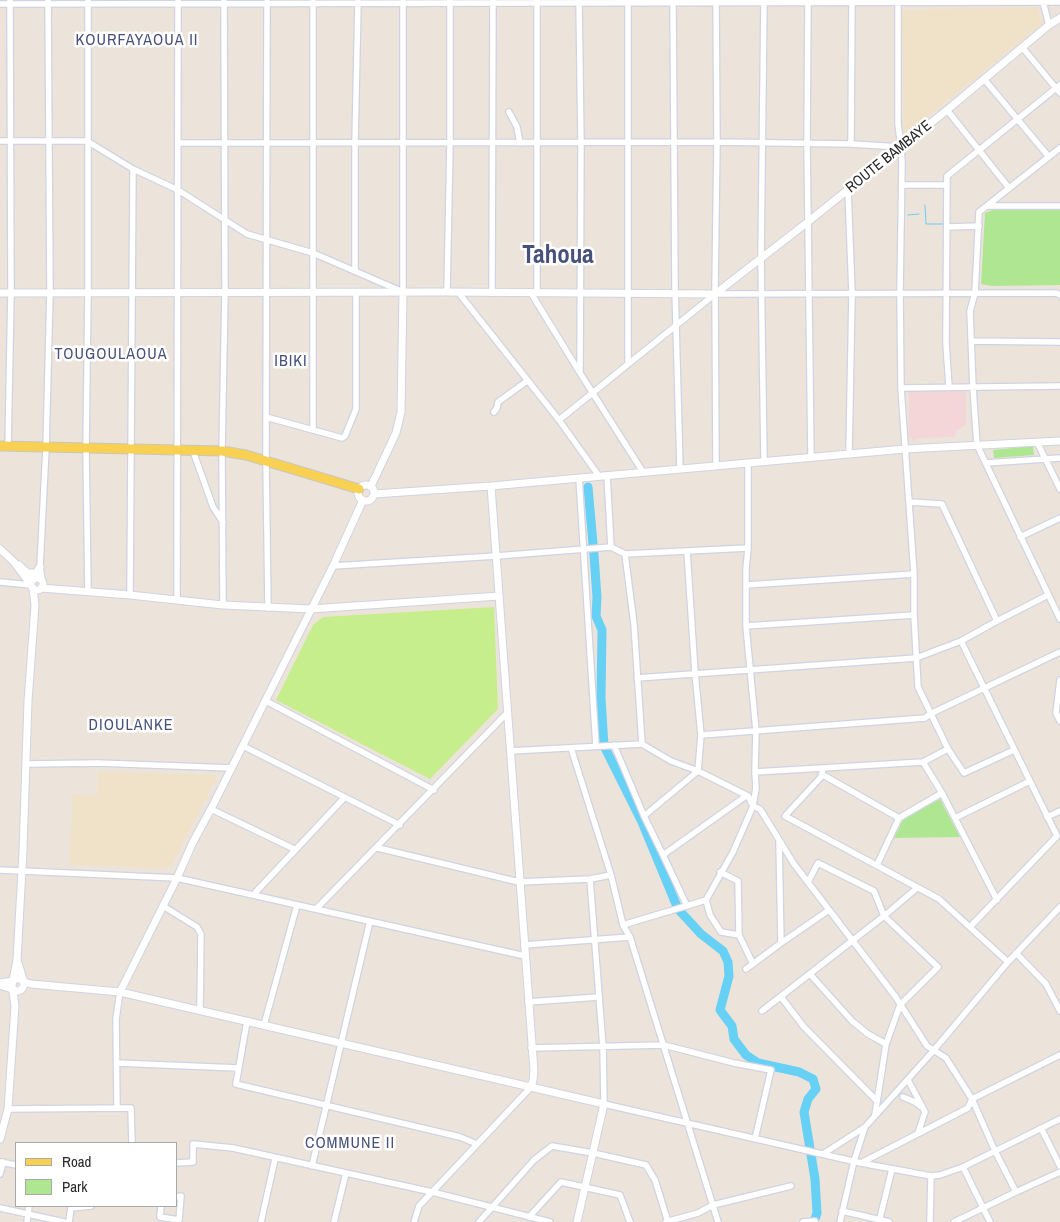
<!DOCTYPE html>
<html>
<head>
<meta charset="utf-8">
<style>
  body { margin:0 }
  #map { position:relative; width:1060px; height:1222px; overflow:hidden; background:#ece4da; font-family:"Archivo Narrow",sans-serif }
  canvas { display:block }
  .legend { position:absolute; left:15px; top:1142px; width:162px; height:65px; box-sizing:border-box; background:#fff; border:1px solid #a9a9a9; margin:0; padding:6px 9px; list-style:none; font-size:15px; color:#292929 }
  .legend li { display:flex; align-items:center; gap:10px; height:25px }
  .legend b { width:25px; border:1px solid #a9a9a9 }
</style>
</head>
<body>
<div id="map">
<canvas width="1060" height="1222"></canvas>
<ul class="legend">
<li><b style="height:6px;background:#f8d153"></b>Road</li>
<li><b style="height:14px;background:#afe692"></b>Park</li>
</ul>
</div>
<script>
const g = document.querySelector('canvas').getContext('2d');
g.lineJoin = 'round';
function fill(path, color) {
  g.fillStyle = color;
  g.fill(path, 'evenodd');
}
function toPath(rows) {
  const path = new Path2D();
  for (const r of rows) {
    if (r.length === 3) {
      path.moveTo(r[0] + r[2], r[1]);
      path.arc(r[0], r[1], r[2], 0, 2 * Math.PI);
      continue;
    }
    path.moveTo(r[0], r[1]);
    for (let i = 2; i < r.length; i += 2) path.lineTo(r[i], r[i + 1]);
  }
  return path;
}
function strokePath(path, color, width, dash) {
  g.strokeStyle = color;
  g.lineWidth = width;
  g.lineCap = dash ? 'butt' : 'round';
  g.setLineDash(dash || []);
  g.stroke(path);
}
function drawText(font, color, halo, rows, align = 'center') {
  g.font = font + ' "Archivo Narrow",sans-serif';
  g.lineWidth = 5;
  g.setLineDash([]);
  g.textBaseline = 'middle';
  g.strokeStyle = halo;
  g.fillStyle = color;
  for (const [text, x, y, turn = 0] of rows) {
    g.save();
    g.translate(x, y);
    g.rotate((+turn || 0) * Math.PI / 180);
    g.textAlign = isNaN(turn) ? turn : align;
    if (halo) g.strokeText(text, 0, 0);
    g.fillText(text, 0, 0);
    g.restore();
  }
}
const education = toPath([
  [1037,7,1043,23,906,134,903,129,902,10],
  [98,772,218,775,172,865,167,868,69,865,73,794,97,796]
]);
const medical = toPath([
  [909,391,966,391,966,425,956,431,955,437,918,438,914,441,909,436]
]);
const green = toPath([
  [995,209,1060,209,1060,285,992,286,981,284,985,213],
  [1033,446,1034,455,994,458,993,450],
  [940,799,960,837,894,838,904,818]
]);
const pitch = toPath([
  [494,607,498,709,430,779,276,700,313,625,323,617]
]);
const stream = toPath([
  [925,205,926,224,943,224],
  [908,215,919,214]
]);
const river = toPath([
  [588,487,594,555,597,597,596,616,602,630,601,698,604,746,642,822,678,909,701,934,723,951,728,962,729,976,720,1010,732,1026,734,1039,746,1055,758,1063,799,1072,813,1079,816,1089,808,1099,804,1112,815,1179,817,1213,814,1222]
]);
const minor = toPath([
  [88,0,88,293,86,449,88,592],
  [537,0,537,293],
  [579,0,581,143,580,373,643,472],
  [716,0,717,142,715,288,716,466],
  [764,0,761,258,764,461],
  [808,0,807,144,811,457],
  [673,1,675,288,680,469],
  [267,2,266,461,268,608],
  [1043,2,1049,25],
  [0,4,1060,2],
  [1022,47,1060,93],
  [984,79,1049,157],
  [947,110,1009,188],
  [509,112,517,127,520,143],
  [0,141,87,141,133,169,178,190,247,234,313,253,403,292,403,2],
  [178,143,717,142,851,144,901,147,898,124,898,0],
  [851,144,852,0],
  [1060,148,979,212,975,293,970,311,973,388,977,445,1060,619],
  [902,185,947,185],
  [848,190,852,293,849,454],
  [987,206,1060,206],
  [948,227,979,226],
  [355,271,355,143,358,2],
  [447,292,450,143,450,1],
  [458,292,559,420,599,476],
  [492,293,493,0],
  [531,293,580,373],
  [971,341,1060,342],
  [628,364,628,0],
  [949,387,946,343,947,176,1060,85],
  [901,388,1060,386],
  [494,412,497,408,498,402,527,381],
  [266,417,342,438,345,436,356,409,356,292],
  [559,420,715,294,1056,293,1060,295],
  [313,430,313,2],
  [1037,442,1060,489],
  [8,447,11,293,10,0],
  [193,451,213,507,223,522],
  [748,463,748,548,746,569,746,626,756,731,755,772],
  [986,463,1060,458],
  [607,475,611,547],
  [579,478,596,746],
  [909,502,942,504,997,621],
  [1020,537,1060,518],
  [625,554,748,548],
  [333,566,496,556,611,547,625,554,634,624,642,744,671,761,698,771,748,796,753,806,760,809,794,864,895,996,927,1046,946,1058,972,1099,995,1151,1016,1192],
  [42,580,40,567,46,448,50,292,48,0],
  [0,582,31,585],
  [746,585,914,574],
  [130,595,133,169],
  [177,600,178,0],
  [223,605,222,451,225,292,224,2],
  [746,626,914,615],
  [961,641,1057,836,970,927],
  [637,678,916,658,961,641,997,621,1048,595],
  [1060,680,1056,713,1060,721],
  [266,701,434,790],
  [701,735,925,718,930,714,1060,652],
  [614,745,644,816,663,855],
  [243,746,400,825],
  [571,748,611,875,623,925,630,937,718,1222],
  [948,749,964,773,1014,750],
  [510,751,642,744],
  [923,762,942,793,997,900],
  [26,764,98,763,232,768],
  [823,768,821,777,785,816,939,899,1008,962],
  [823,775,899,818],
  [211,809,294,849],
  [644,816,698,771,701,735,695,673,687,551],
  [1047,817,1060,811],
  [955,818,1030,781],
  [378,848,519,882,590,879,611,875],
  [877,865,899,818,942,793],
  [0,870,177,878,525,956],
  [720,872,738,881,739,935,753,964],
  [590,879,603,1047,604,1104,861,1163,931,1176,940,1175,963,1167,1060,1119],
  [808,882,818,863,874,891,884,916,938,967,900,1005,886,1044,875,1115],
  [253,895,345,797],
  [706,900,710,915,721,932,739,935],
  [163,906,197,927,201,934,200,1010],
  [687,906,663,855,746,796],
  [316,909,507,713],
  [623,925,706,900,733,852,753,806,756,788,755,772,923,762,948,749,918,687,914,615,914,574,901,388,900,293,902,163,901,147],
  [781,943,829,910],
  [524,945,630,937],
  [1016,953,1046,984,1060,1011],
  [746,969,781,943,779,842],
  [810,974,852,1021,868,1034,886,1044],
  [781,997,804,1027,877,1101],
  [528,1002,599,997],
  [762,1011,884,916,917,888],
  [247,1021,236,1084,460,1137,477,1144],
  [264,1025,297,905],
  [531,1048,664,1045,734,1063,771,1070,755,1139],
  [117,1063,238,1068],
  [903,1097,915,1102,923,1108,908,1080],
  [117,1107,116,1019,120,992],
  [8,1109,131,1108,132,1143],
  [1041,1128,1060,1166],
  [918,1133,925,1112,923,1108],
  [823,1154,865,1127],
  [0,1162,16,1165],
  [176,1163,193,1162,193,1144,233,1148,432,1192,550,1222],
  [861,1163,968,1108,972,1099,1060,1055],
  [312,1166,370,921],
  [963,1167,990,1222],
  [0,1174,3,1162],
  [161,1206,160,1217,179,1220,181,1196,176,1197],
  [0,1208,64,1222],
  [842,1211,889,1222],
  [529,1217,561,1182,620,1195,630,1222],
  [27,1222,29,1206],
  [69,1222,71,1208,91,1206],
  [261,1222,275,1159],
  [334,1222,346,1173],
  [414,1222,419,1206,531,1087],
  [479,1222,534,1160,552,1146,593,1153,646,1165,655,1180,668,1222],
  [666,1222,698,1213,713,1205,791,1186],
  [803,1222,815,1221],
  [840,1222,854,1161,865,1127,934,1050,1008,962,1060,907],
  [879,1222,892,1169],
  [930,1222,931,1176],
  [954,1222,1016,1192,1060,1172]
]);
const tertiary = toPath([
  [0,293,447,292,715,294,809,221,947,110,1049,25,1060,18],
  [366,493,8],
  [371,486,396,433,401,412,403,292],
  [491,486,534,1071,533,1080,531,1087],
  [374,494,491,486,905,449,1060,441],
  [0,549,14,562,31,585],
  [19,565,34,579],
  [29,573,36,573,40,567],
  [37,584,6],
  [41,588,130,595,223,605,311,609,499,596],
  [17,960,24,982,31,984,120,992,604,1104,577,1222],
  [0,983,13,981,18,978,23,981,24,985,22,989,18,991,0,985],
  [120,992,177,878,193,842,211,809,333,566,363,500],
  [0,1139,8,1109,15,1006,12,985,17,960,23,851,28,701,35,605,33,588]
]);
const primary = toPath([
  [0,446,222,451,246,455,359,489]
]);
const streetNames = [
  ["ROUTE BAMBAYE",889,157,-39]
];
const neighbourhoodNames = [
  ["KOURFAYAOUA II",137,41],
  ["TOUGOULAOUA",111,355],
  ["IBIKI",291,362],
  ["DIOULANKE",131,726],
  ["COMMUNE II",350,1144]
];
const townNames = [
  ["Tahoua",558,256]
];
fill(education, '#efe2c8');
fill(medical, '#f4d6d8');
fill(green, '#afe692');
fill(pitch, '#c6ee8d');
strokePath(stream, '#66d0f5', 1);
strokePath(river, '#66d0f5', 9);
strokePath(minor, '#cfd3e3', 8);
strokePath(tertiary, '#cfd3e3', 9);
strokePath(primary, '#c7c7c7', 11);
strokePath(minor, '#fff', 5.5);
strokePath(tertiary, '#fff', 7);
strokePath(primary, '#f8d153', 9);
drawText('15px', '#292929', '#fff', streetNames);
g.letterSpacing = '1px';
drawText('16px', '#47517c', '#fff', neighbourhoodNames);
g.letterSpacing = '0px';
drawText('bold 25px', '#47517c', '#fff', townNames);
</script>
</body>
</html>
